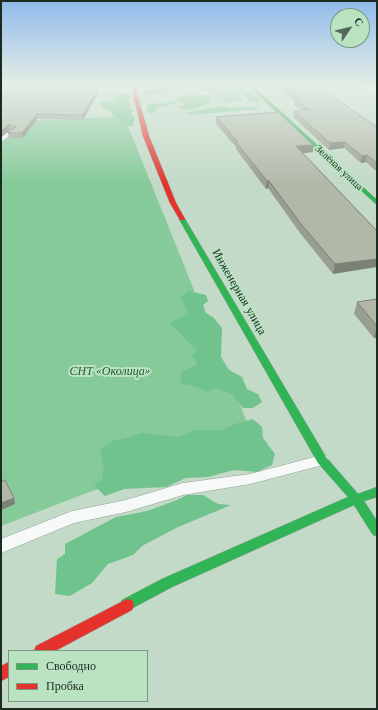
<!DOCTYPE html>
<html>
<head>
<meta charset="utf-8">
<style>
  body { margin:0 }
  #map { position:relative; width:378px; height:710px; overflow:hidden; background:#c3dac8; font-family:"Libre Baskerville",serif }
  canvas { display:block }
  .frame { position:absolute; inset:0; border:2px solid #1c2b1f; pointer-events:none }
  .legend { position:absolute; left:8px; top:650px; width:140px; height:52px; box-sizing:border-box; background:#bae3c2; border:1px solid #7b9981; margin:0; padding:5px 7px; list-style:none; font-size:12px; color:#1c2b1f }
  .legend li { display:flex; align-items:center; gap:8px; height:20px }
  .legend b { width:20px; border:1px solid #7b9981 }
  .north { position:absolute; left:330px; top:8px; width:40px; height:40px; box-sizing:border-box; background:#bae3c2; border:1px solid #7b9981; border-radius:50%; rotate:55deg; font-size:11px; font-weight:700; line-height:16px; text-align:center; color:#1c2b1f }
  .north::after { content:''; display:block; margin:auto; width:14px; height:18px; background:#56685a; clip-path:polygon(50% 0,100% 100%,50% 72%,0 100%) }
</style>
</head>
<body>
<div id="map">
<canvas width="378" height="710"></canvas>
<div class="frame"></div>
<ul class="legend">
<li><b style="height:5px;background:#30b455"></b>Свободно</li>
<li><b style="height:5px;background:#e5322d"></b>Пробка</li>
</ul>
<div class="north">С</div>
</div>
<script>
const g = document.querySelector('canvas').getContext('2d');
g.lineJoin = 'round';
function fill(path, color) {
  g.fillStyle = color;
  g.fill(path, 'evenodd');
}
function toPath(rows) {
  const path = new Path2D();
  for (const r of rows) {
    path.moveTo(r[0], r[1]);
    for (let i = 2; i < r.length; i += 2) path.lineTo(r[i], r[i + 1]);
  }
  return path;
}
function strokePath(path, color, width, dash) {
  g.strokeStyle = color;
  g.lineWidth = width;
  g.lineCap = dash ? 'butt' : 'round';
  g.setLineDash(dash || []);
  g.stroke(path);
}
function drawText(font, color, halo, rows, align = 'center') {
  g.font = font + ' "Libre Baskerville",serif';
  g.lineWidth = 4;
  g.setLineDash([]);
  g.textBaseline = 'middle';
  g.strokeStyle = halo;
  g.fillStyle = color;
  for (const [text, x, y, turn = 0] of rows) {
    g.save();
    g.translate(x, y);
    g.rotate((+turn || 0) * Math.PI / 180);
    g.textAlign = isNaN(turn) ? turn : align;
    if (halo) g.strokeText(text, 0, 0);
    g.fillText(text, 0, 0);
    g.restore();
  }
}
const green = toPath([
  [236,91,244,101,219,103,211,92],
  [124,116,255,442,92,491,1,526,1,120,59,120]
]);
const forest = toPath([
  [209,84,245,84,246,89,251,91,261,101,257,103,249,101,239,90,207,91,198,90],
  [175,86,177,87,158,95,146,95,144,93,145,91,157,87],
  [123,93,131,94,132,96,127,101,131,105,129,108,133,110,131,115,135,118,133,126,128,126,119,122,119,118,112,115,111,111,101,108,103,106,99,104,100,102,114,101,112,99],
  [185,95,207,95,213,98,208,104,197,108,190,110,178,108,185,104,174,98],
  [172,102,179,103,161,107,156,109,154,113,149,113,147,111,147,105,149,104],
  [220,106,230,108,254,107,261,109,189,115,185,113],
  [188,291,206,295,208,301,203,305,206,313,214,318,222,328,221,357,229,370,242,377,247,389,258,394,262,402,253,408,243,408,232,394,216,388,206,392,198,387,182,384,180,378,183,371,197,365,192,355,197,351,170,323,188,314,181,297],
  [253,419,262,427,263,438,275,454,272,465,257,472,234,470,208,477,186,478,166,487,124,489,105,496,94,485,102,480,104,468,100,450,113,441,131,437,141,433,179,437,196,430,220,431,235,424],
  [187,495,203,495,218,504,231,505,176,528,142,546,133,555,108,564,92,583,70,596,55,594,57,559,65,554,65,544,116,517,147,511,177,500]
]);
const lane = toPath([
  [51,84,56,84,55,90,66,92,63,94,51,92,49,87,51,84],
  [134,88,137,90,136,91,83,94,80,92,83,90,134,88],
  [10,131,15,132,1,142,1,137,10,131],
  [322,455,327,456,329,460,327,464,250,484,183,495,126,512,74,523,1,553,1,539,72,511,126,500,183,483,250,474,322,455]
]);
const street = toPath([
  [358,84,371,84,377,88,377,96,358,84]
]);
const fast = toPath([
  [251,84,377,200,377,205,246,84,251,84],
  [182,217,185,219,326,457,358,494,377,487,377,497,364,501,377,521,377,536,373,535,354,505,172,587,127,611,122,610,120,605,122,600,162,579,348,497,318,463,179,219,182,217]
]);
const jam = toPath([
  [137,84,142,84,136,90,149,136,176,203,185,219,184,220,180,220,170,203,143,136,132,90,137,84],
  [127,599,132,600,134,605,132,610,55,651,34,651,36,646,127,599],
  [9,662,9,677,1,681,1,666,9,662]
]);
const wall = toPath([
  [1,84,49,86,57,92,97,95,83,120,37,119,23,138,9,138,8,133,12,130,10,130,1,137],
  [56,84,103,84,102,88,59,89,57,88],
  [274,84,337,84,337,87,321,88,377,127,377,172,366,162,361,163,344,148,329,150,293,117,294,111,302,111,294,105,295,101],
  [216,117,313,152,303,153,377,231,333,274,300,233,268,188,266,189,236,149,236,147,216,124],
  [377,299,377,338,374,338,354,314,357,302]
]);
const shadedWall = toPath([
  [314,84,337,84,337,87,313,89],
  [97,90,97,95,83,120,83,115],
  [37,114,37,119,23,138,22,133],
  [9,124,10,130,1,137,1,131],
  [345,142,344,148,329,150,330,143],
  [313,145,313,152,296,154,296,146],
  [367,155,366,162,361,163,362,156],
  [267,181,269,181,268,188,266,189],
  [377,259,377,267,333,274,335,264],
  [377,326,377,338,374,338],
  [14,498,15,504,1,510,1,503]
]);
const building = toPath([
  [1,84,48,84,57,92,97,90,83,115,37,114,22,133,8,133,16,127,9,124,1,131,1,84],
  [282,84,315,84,377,127,377,163,367,155,362,156,345,142,330,143,294,111,310,110,295,99,300,99,282,84],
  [278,112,313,145,296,146,377,231,377,259,335,264,301,224,269,181,267,181,236,142,238,142,216,117,278,112],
  [377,299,377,326,357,302,377,299],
  [5,480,14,498,1,503,1,482,5,480]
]);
const farStreetnames = [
  ["Зелёная улица",339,168,43]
];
const streetNames = [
  ["Инженерная улица",239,292,60]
];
const parkNames = [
  ["СНТ «Околица»",110,372]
];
fill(green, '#86ca99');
fill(forest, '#70c38c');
strokePath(lane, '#91a295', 1);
strokePath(street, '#91a295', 1);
strokePath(fast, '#91a295', 1);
strokePath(jam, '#91a295', 1);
fill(lane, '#f6f9f7');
fill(street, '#f6f9f7');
fill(fast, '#30b455');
fill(jam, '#e5322d');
fill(wall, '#989e90');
fill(shadedWall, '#7c8176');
fill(building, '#b1b8a8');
strokePath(building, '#7c8176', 1);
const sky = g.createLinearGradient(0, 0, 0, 184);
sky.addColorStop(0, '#90baea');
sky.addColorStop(0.46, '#e4eee6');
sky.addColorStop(1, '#e4eee600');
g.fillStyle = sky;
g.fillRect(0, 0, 378, 184);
drawText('10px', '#1c2b1f', '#bae3c2', farStreetnames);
drawText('12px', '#1c2b1f', '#bae3c2', streetNames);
drawText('italic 12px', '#285835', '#bae3c2', parkNames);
</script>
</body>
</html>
